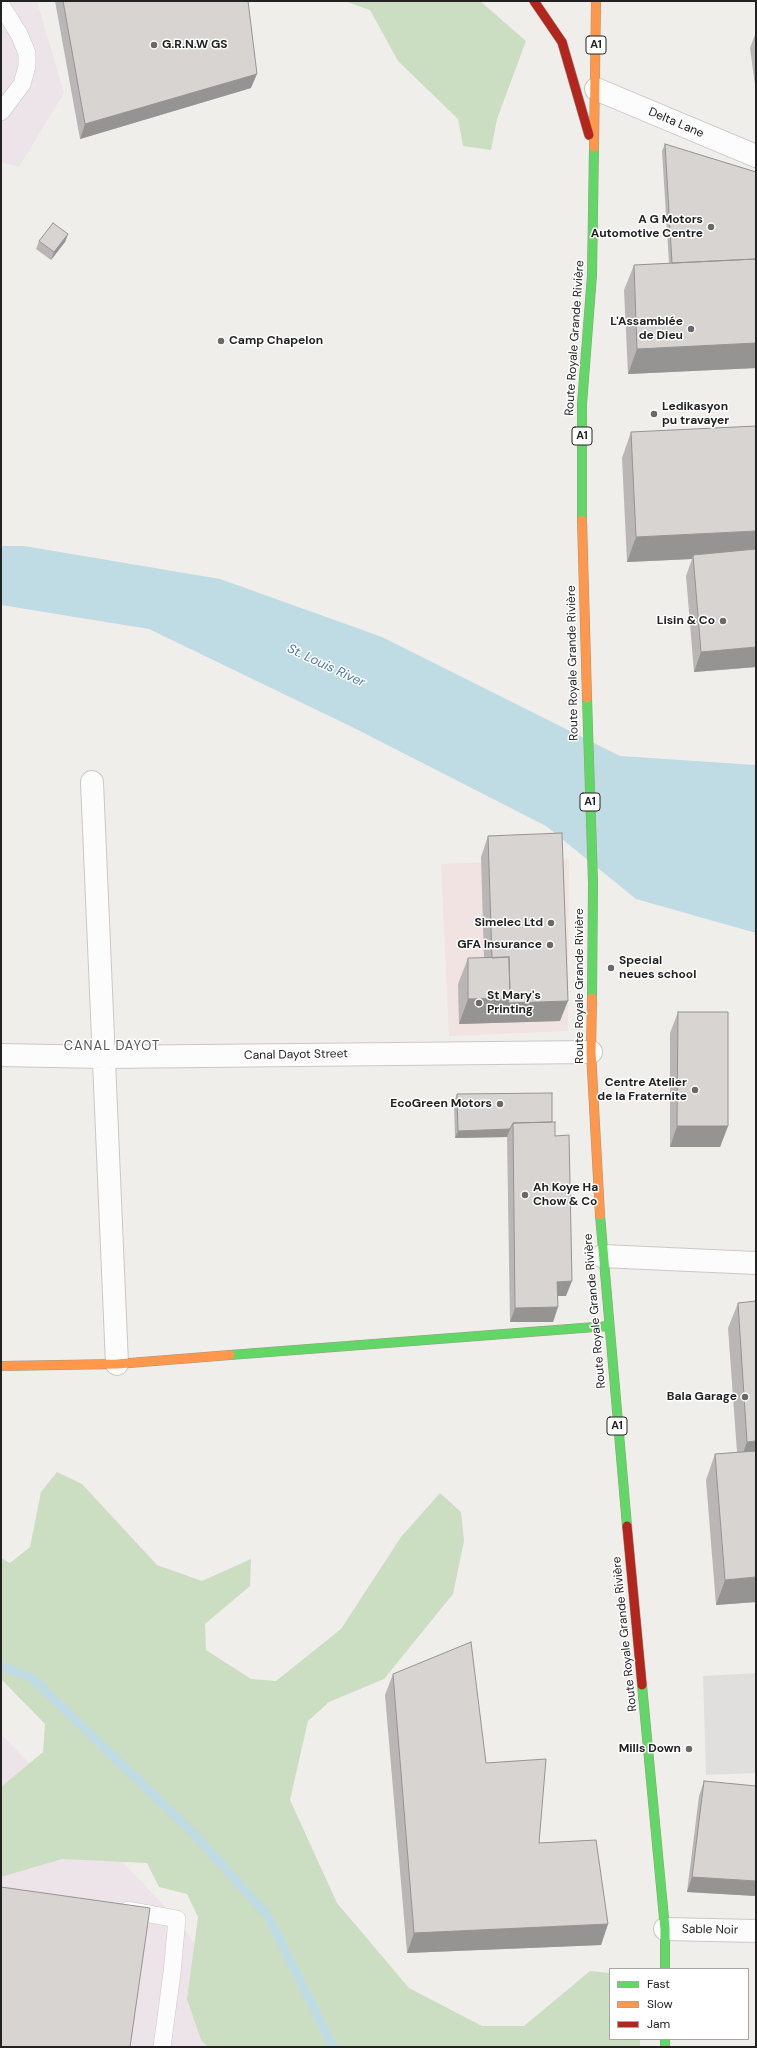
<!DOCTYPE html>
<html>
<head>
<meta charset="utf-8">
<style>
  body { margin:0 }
  #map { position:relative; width:757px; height:2048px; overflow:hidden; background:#f0eeeb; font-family:"DM Sans",sans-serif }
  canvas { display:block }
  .frame { position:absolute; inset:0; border:2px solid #222; pointer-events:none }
  .legend { position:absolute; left:609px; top:1968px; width:140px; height:72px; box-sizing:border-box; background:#fff; border:1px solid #a7a7a7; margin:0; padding:5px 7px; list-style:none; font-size:12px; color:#222 }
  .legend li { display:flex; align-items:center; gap:8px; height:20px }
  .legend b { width:20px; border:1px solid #a7a7a7 }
</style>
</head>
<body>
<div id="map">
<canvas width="757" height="2048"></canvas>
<div class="frame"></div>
<ul class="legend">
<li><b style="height:5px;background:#63d668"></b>Fast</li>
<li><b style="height:5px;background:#ff974d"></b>Slow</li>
<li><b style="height:5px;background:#b3261e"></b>Jam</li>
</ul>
</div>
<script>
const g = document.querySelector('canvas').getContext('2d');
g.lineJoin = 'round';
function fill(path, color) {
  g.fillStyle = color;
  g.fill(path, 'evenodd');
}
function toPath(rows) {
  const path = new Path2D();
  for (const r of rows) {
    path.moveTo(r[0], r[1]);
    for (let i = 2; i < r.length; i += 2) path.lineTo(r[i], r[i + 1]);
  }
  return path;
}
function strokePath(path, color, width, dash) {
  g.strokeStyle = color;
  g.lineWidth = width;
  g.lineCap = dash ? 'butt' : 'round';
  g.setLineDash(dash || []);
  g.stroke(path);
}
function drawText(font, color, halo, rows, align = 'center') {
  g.font = font + ' "DM Sans",sans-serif';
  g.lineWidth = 3;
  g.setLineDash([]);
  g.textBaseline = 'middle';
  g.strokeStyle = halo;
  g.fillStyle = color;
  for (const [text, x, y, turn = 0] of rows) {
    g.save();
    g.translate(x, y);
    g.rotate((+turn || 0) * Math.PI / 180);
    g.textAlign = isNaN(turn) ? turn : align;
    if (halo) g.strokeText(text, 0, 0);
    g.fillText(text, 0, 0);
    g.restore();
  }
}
const commercial = toPath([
  [569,859,568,1031,449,1036,441,864]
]);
const industrial = toPath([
  [1,1,37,1,64,93,19,167,1,162],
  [1,1734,177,1919,269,2047,1,2047]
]);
const forest = toPath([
  [344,1,480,1,526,41,497,119,491,150,463,146,458,119,398,61,370,10],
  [57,1472,82,1484,157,1565,202,1581,251,1559,250,1586,205,1624,206,1650,251,1679,276,1681,341,1629,401,1537,440,1493,461,1512,464,1541,453,1594,384,1679,329,1702,308,1721,290,1800,337,1903,409,1988,482,2026,524,2026,590,1971,610,1973,610,2039,640,2039,640,2047,208,2047,201,2040,187,1999,198,1917,187,1894,159,1887,147,1863,62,1859,1,1877,1,1787,43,1752,45,1724,1,1679,1,1558,10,1563,30,1547,41,1492]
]);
const parking = toPath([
  [756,1673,756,1773,706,1775,703,1676]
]);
const water = toPath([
  [1,546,24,546,220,579,382,637,620,756,756,765,756,933,636,899,546,826,354,728,149,629,1,605]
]);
const stream = toPath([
  [1,1666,32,1678,194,1834,268,1916,333,2047]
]);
const lane = toPath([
  [1,5,19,34,27,53,27,66,22,84,1,112],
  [128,1910,177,1919,172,1973,162,2047]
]);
const street = toPath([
  [596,89,756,156],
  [92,782,117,1364],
  [1,1055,104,1057,591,1052],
  [602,1256,756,1263],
  [665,1929,756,1931]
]);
const fast = toPath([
  [582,520,582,404,592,275,594,147],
  [587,698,593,883,592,998],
  [600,1215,627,1526],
  [230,1355,608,1326],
  [642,1685,665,1929,665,1969],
  [665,2039,665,2047]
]);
const slow = toPath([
  [594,147,596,1],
  [582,520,587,698],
  [592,998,591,1052,600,1215],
  [1,1366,117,1364,230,1355]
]);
const jam = toPath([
  [534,1,562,42,589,135],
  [627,1526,642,1685]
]);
const wall = toPath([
  [55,1,248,1,251,88,80,139],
  [756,32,756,86,755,85,750,48],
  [665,144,756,172,756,368,628,374,624,290,634,265,669,263,662,151],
  [68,234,65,242,51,260,36,249,39,241],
  [631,432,756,667,694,672,686,576,692,559,627,562,622,458],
  [488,836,560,1021,459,1024,458,984,468,958,484,958,481,857],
  [678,1012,728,1126,720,1147,670,1147,670,1033],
  [457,1094,552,1122,555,1136,566,1296,558,1296,558,1307,553,1322,510,1322,507,1137,455,1138,454,1102],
  [756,1301,756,1602,716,1605,706,1480,715,1454,737,1452,728,1328,738,1303],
  [393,1674,486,1763,539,1843,608,1924,601,1945,407,1953,385,1695],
  [704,1781,756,1786,756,1896,687,1892,699,1796]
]);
const shadedWall = toPath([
  [257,74,251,88,80,139,85,124],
  [68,234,65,242,51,260,54,252],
  [756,343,756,368,628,374,637,349],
  [756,531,756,556,693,555,692,559,627,562,636,537],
  [756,647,756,667,694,672,701,652],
  [510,998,568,1001,560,1021,459,1024,468,999],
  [677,1126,728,1126,720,1147,670,1147],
  [510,1129,507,1137,455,1138,458,1131],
  [572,1281,566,1296,552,1296,557,1282],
  [558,1307,553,1322,510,1322,515,1308],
  [756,1441,756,1466,738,1467,747,1442],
  [756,1577,756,1602,716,1605,725,1580],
  [692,1877,756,1881,756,1896,687,1892],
  [608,1924,601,1945,407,1953,414,1933]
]);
const building = toPath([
  [63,1,248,1,257,74,85,124,63,1],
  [665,144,756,172,756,259,672,263,665,144],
  [53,223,68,234,54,252,39,241,53,223],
  [756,259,756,343,637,349,634,265,756,259],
  [756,426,756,531,636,537,631,432,756,426],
  [756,549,756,647,701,652,693,555,756,549],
  [562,833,568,1001,508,1003,510,998,509,957,492,958,488,836,562,833],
  [509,957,510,998,468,999,468,958,509,957],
  [678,1012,728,1012,728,1126,677,1126,678,1012],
  [552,1093,552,1122,513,1123,510,1129,458,1131,457,1094,552,1093],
  [555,1122,555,1136,569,1135,572,1281,557,1282,558,1307,515,1308,513,1123,555,1122],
  [756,1301,756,1441,747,1442,738,1303,756,1301],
  [756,1451,756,1577,725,1580,715,1454,756,1451],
  [471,1642,486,1763,546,1759,539,1843,596,1840,608,1924,414,1933,393,1674,471,1642],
  [704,1781,756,1786,756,1881,692,1877,704,1781],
  [1,1887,150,1908,130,2047,1,2047,1,1887]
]);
const markers = [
  [154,45,4,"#6a6968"],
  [711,227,4,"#6a6968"],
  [691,329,4,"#6a6968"],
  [221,341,4,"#6a6968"],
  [654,414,4,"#6a6968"],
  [723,621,4,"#6a6968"],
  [551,923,4,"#6a6968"],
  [550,945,4,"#6a6968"],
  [611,968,4,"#6a6968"],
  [479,1003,4,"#6a6968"],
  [695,1090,4,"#6a6968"],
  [500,1104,4,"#6a6968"],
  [525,1195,4,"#6a6968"],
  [745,1397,4,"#6a6968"],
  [689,1749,4,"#6a6968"]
];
const shields = [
  [596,45,20],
  [582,436,20],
  [590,802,20],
  [617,1426,20]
];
const shieldNames = [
  ["A1",596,45],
  ["A1",582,436],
  ["A1",590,802],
  ["A1",617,1426]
];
const poiNames = [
  ["G.R.N.W GS",162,45,"left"],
  ["A G Motors",703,220],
  ["Automotive Centre",703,234],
  ["L'Assamblée",683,322],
  ["de Dieu",683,336],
  ["Camp Chapelon",229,341,"left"],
  ["Ledikasyon",662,407,"left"],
  ["pu travayer",662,421,"left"],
  ["Lisin & Co",715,621],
  ["Simelec Ltd",543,923],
  ["GFA Insurance",542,945],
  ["Special",619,961,"left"],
  ["neues school",619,975,"left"],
  ["St Mary's",487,996,"left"],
  ["Printing",487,1010,"left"],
  ["Centre Atelier",687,1083],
  ["de la Fraternite",687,1097],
  ["EcoGreen Motors",492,1104],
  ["Ah Koye Ha",533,1188,"left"],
  ["Chow & Co",533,1202,"left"],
  ["Bala Garage",737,1397],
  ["Mills Down",681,1749]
];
const streetNames = [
  ["Delta Lane",676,123,23],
  ["Route Royale Grande Rivière",575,338,-86],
  ["Route Royale Grande Rivière",573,663,-91],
  ["Route Royale Grande Rivière",580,986,-90],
  ["Canal Dayot Street",296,1055,-1],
  ["Route Royale Grande Rivière",595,1311,-95],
  ["Route Royale Grande Rivière",625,1634,-96],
  ["Sable Noir",710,1930,1]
];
const waterNames = [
  ["St. Louis River",326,666,25]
];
const neighbourhoodNames = [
  ["CANAL DAYOT",112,1047]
];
fill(commercial, '#f1e3e1');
fill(industrial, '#ede4e9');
fill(forest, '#cbdec1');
fill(parking, '#e0dfde');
fill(water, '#bfdbe3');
strokePath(stream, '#bfdbe3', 9);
strokePath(lane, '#c9c8c7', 18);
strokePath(street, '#c9c8c7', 24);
strokePath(fast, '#999a82', 10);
strokePath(slow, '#999a82', 10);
strokePath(jam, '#999a82', 10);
strokePath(lane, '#fdfcfc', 17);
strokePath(street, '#fdfcfc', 22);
strokePath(fast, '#63d668', 9);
strokePath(slow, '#ff974d', 9);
strokePath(jam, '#b3261e', 9);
fill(wall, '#b9b6b5');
fill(shadedWall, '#969493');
fill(building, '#d7d4d2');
strokePath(building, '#969493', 1);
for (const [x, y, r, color] of markers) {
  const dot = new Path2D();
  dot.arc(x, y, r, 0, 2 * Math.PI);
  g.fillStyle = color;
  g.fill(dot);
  strokePath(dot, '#fff', 1.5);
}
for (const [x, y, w] of shields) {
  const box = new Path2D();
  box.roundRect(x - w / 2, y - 9, w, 18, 3);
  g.fillStyle = '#fff';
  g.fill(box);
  strokePath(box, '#222', 1);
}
drawText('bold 11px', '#222', null, shieldNames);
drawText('bold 12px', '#222', '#fff', poiNames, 'right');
drawText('12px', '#222', '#fff', streetNames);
drawText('italic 13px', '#4a7aab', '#fff', waterNames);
g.letterSpacing = '1px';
drawText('13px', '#555', '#fff', neighbourhoodNames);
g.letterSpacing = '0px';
</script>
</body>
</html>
